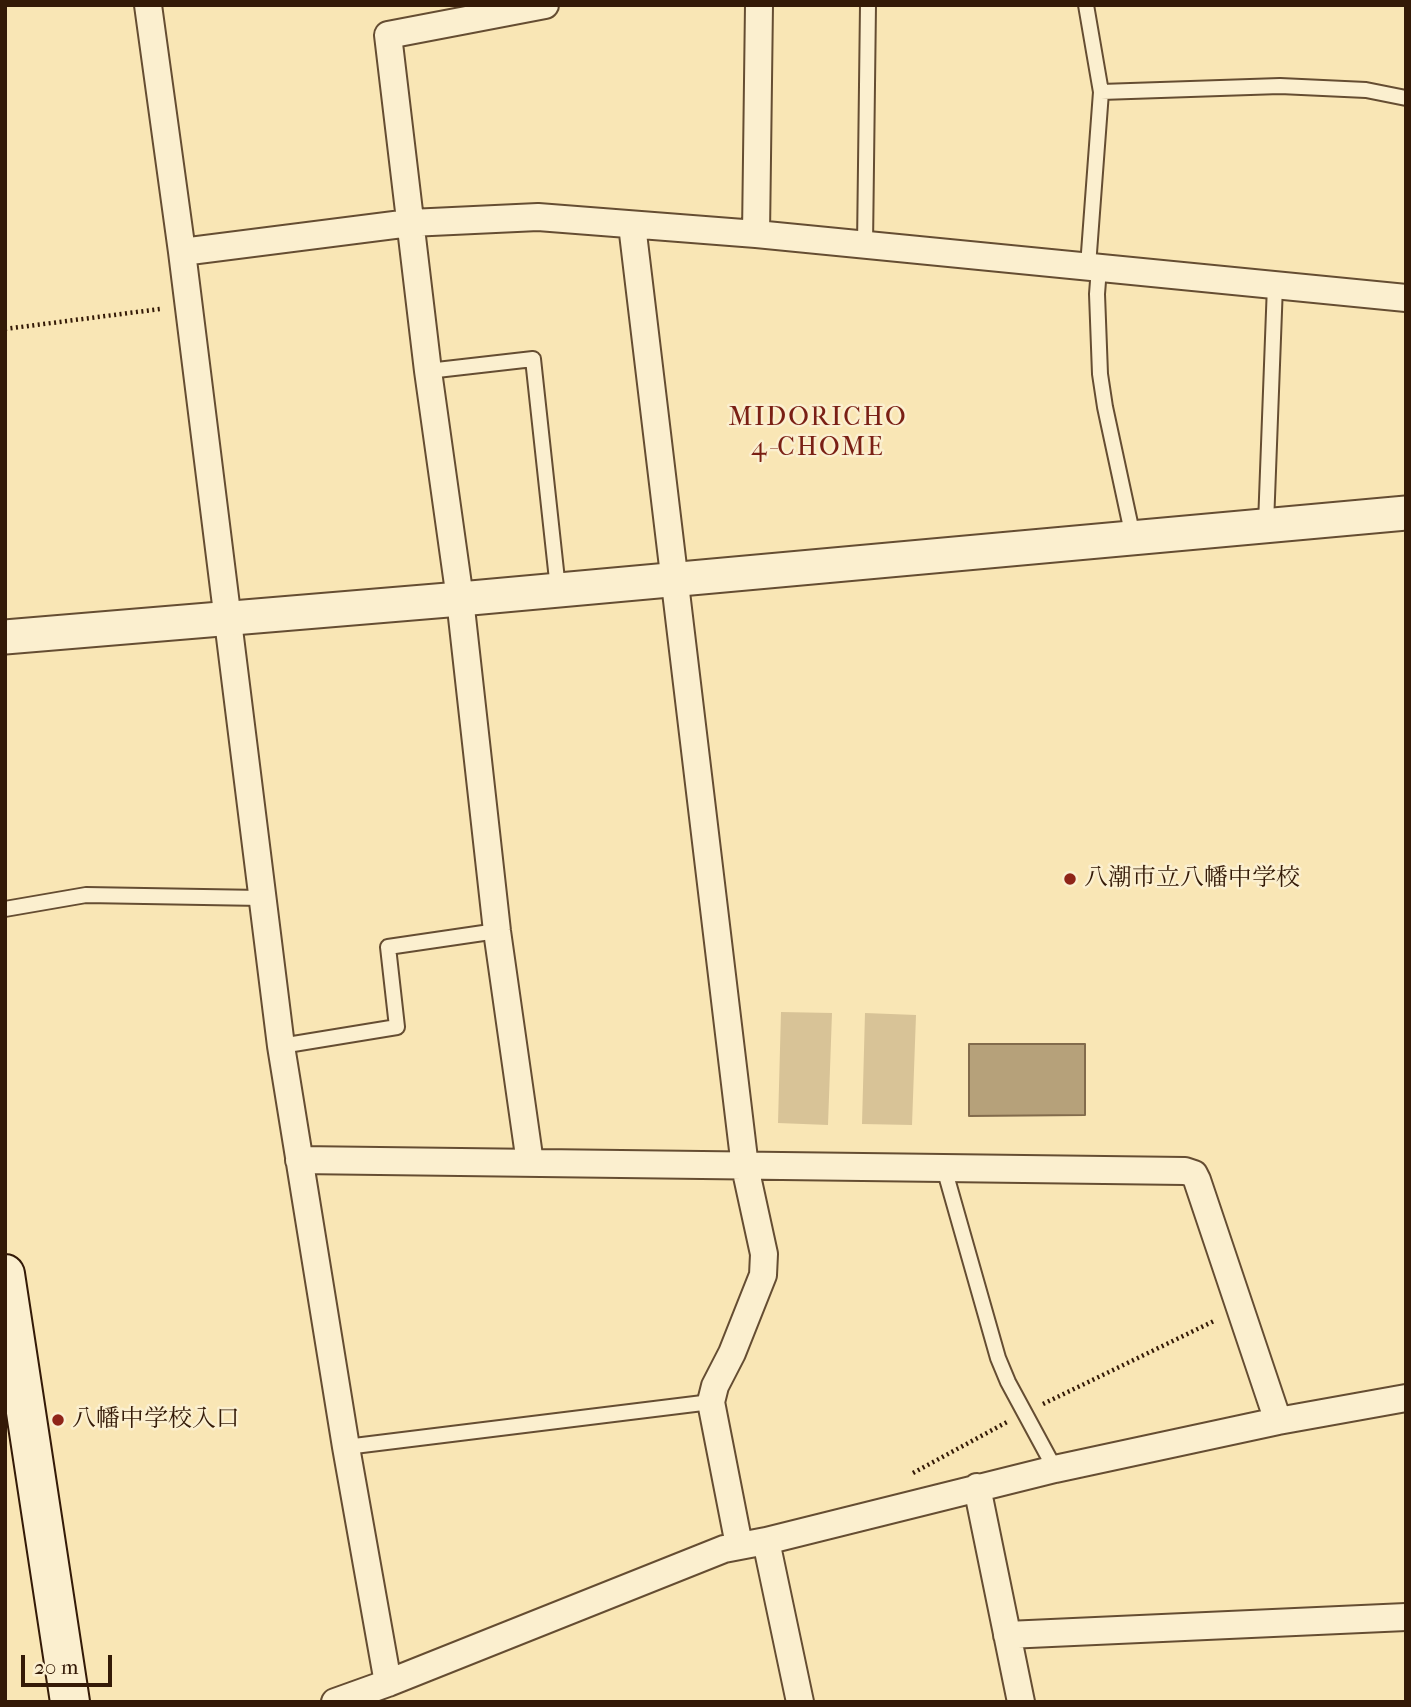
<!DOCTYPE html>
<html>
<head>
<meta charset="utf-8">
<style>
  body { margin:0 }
  #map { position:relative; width:1411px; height:1707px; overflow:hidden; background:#f9e6b5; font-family:"IM FELL French Canon",serif }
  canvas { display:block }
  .frame { position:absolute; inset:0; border:7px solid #341a07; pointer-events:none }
  .scale { position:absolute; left:21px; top:1655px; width:91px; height:32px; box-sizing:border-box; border:4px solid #341a07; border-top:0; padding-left:9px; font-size:21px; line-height:24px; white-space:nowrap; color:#341a07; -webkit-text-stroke:5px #fbefcf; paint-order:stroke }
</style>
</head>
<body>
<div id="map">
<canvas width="1411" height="1707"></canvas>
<div class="frame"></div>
<div class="scale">20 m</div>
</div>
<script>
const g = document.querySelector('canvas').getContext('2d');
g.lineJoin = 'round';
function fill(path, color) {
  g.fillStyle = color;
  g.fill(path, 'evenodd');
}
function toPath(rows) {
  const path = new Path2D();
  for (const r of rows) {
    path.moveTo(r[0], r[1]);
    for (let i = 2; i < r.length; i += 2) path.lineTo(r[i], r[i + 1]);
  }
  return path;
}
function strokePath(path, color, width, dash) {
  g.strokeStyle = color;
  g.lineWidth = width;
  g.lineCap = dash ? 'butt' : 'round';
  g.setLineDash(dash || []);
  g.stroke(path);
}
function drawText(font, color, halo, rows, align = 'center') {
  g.font = font + ' "IM FELL French Canon","Noto Serif JP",serif';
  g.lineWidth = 5;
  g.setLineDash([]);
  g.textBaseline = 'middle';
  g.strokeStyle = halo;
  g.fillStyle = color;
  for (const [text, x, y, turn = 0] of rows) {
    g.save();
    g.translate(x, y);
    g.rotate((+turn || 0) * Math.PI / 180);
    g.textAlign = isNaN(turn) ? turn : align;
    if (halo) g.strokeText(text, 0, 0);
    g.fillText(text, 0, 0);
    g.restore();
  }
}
const green = toPath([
  [781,1012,832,1013,828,1125,778,1123],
  [865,1013,916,1015,912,1125,862,1124]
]);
const water = toPath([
  [969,1044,1085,1044,1085,1115,969,1116,969,1044]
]);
const path = toPath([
  [5,329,160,309],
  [1043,1404,1214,1321],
  [913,1473,1007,1422]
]);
const service = toPath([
  [1086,5,1101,92,1088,266],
  [1101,92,1280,86,1366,90,1406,98],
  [865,245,868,5],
  [1099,268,1097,294,1100,374,1105,407,1133,537],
  [428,371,533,359,558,589],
  [1266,524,1275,285],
  [5,909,86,895,262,898],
  [281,1046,397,1027,388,947,497,931],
  [944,1168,998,1358,1008,1382,1055,1469],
  [346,1447,711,1402]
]);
const minor = toPath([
  [148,5,182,252,281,1046,346,1447,388,1683],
  [632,225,745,1167,764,1254,763,1275,732,1353,715,1386,711,1402,739,1545],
  [756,234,759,5],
  [182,252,410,223,538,217,756,234,1406,298],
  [299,1160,1185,1171,1194,1174,1197,1180,1278,1421],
  [530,1163,497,931,460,599,428,371,388,35,545,5],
  [977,1487,1021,1702],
  [766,1541,800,1702],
  [1007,1635,1406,1617],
  [335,1702,388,1683,724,1549,766,1541,1055,1469,1278,1421,1406,1398]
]);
const tertiary = toPath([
  [5,637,460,599,1406,513]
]);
const secondary = toPath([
  [5,1274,70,1702]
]);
const markers = [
  [1070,879,7,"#8f2418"],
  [58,1420,7,"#8f2418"]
];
const poiNames = [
  ["八潮市立八幡中学校",1084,879],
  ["八幡中学校入口",72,1420]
];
const neighbourhoodNames = [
  ["MIDORICHO",818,419],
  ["4-CHOME",818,449]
];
fill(green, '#d8c397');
fill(water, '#b6a17a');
strokePath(water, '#826b4c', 2);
strokePath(service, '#654d32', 18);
strokePath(minor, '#654d32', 30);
strokePath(tertiary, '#654d32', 37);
strokePath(secondary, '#341a07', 42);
strokePath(path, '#341a07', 4.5, [2, 3.5]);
strokePath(service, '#fbefcf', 14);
strokePath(minor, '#fbefcf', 26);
strokePath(tertiary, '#fbefcf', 33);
strokePath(secondary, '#fbefcf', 38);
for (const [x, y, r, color] of markers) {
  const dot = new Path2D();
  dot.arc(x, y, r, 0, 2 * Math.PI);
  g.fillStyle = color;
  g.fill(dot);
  strokePath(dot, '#fbefcf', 2.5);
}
drawText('24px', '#341a07', '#fbefcf', poiNames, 'left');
g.letterSpacing = '2px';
drawText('26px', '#7a1f14', '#fbefcf', neighbourhoodNames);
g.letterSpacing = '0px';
</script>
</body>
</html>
